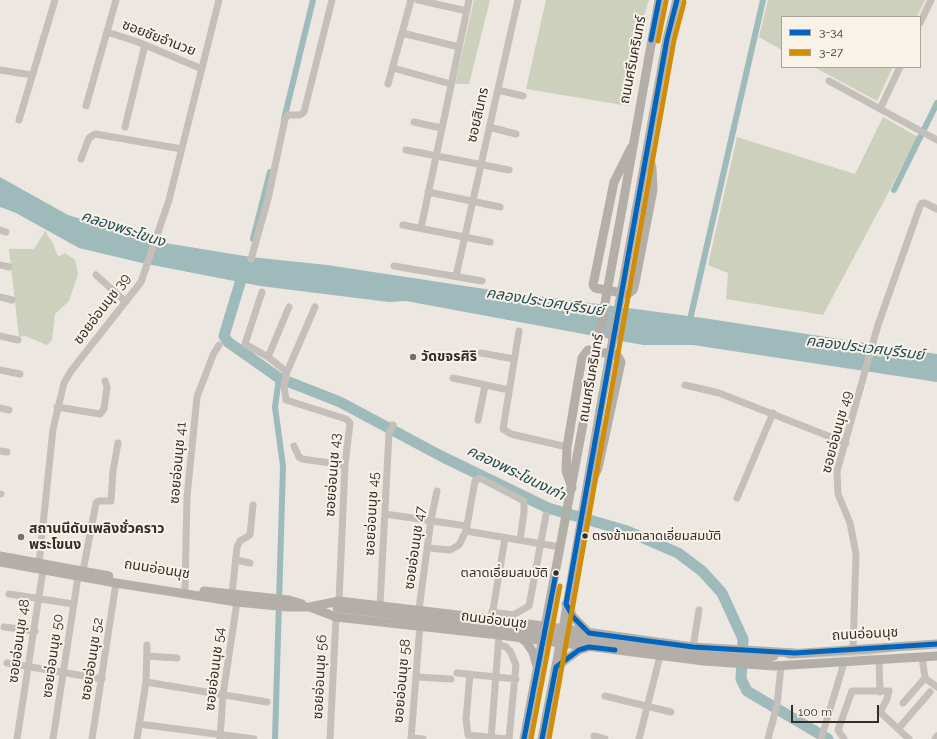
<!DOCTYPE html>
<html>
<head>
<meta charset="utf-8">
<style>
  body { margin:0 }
  #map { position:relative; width:937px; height:739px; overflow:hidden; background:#ece7e1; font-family:Raleway,sans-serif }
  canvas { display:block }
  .legend { position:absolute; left:781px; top:16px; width:140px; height:52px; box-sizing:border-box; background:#f8f2e9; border:1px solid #aaa39c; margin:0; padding:5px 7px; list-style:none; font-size:12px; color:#352d29 }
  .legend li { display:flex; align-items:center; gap:8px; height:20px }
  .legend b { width:20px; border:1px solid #aaa39c }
  .scale { position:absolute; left:791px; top:705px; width:88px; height:18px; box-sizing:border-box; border:2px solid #352d29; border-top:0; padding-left:5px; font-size:12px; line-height:14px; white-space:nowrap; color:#352d29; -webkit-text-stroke:3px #f8f2e9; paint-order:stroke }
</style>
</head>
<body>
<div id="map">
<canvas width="937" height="739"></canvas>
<ul class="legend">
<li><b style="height:5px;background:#0065bd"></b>3-34</li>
<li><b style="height:5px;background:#d08e08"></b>3-27</li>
</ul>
<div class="scale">100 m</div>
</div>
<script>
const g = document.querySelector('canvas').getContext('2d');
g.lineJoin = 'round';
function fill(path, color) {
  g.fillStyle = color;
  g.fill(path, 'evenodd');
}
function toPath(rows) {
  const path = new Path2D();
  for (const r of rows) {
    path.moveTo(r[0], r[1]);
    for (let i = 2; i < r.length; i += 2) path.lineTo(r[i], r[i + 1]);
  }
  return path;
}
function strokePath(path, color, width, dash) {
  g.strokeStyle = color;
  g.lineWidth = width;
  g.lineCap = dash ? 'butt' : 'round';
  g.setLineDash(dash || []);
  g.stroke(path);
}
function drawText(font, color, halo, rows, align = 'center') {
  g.font = font + ' Raleway,"Noto Sans Thai",sans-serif';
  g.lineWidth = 4;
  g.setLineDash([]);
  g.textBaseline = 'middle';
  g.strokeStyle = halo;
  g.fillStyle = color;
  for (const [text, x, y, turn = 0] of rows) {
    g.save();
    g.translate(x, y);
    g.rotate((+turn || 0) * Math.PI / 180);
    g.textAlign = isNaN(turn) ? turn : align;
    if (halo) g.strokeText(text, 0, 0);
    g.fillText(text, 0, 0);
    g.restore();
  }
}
const green = toPath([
  [474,0,490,0,469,84,455,84],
  [546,0,649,0,644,16,629,106,526,89],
  [768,0,925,0,917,17,782,17,782,50,759,37],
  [814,67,893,67,877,101],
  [883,117,918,137,823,315,726,299,728,273,708,265,737,137,855,174],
  [46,230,47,235,53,243,57,254,59,256,65,253,75,260,78,274,69,301,55,314,52,340,47,345,25,336,19,337,9,249,34,249],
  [937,649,897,651,870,655,789,659,790,657,897,650]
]);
const water = toPath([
  [0,177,68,215,159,242,251,257,327,265,485,289,703,318,937,354,937,382,693,345,643,345,406,301,389,302,260,286,142,263,79,248,16,213,0,207]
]);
const canal = toPath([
  [284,119,313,0],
  [894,190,937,103],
  [253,239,270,172],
  [689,324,763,0],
  [275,739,283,466,275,407,279,378]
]);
const river = toPath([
  [238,272,243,273,224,336,228,342,279,378,340,402,441,456,548,508,627,531,678,553,702,571,722,593,743,639,741,679,747,691,828,739]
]);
const minor = toPath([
  [418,0,467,11],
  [920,23,931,0],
  [107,32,138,42,202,69],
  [402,33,459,47],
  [393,68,451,84],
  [0,70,32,75],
  [829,81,937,140],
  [388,84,411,0],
  [498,90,523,96],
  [86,106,116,0],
  [880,109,900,67],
  [19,120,55,0],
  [414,122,441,128],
  [125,127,145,45],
  [489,127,516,134],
  [406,150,509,170],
  [81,159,89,138,95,134,182,149],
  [428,192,500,207],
  [403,225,490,242],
  [421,228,469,0],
  [0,230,6,232],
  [251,259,268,199,285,119,288,115,300,115,304,112,332,0],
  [0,265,9,267],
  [394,266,482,281],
  [96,275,126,302],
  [456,276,518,0],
  [262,292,245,344,268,357,287,372],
  [0,297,12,300],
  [315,307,287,372,284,386,286,400,346,419,350,423,345,465,339,601],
  [519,331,503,429,511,434,567,447],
  [0,336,18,340],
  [481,353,514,359],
  [268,357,289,307],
  [0,370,20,374],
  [453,378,509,390],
  [685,385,719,393,846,443],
  [57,407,100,414,104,409,107,387,105,381],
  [0,408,9,410],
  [478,420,485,386],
  [294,446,299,457,302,459,345,465],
  [0,451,7,452],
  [0,494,1,494],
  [737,498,773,413],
  [385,514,467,526],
  [466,531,560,547],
  [428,548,450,550,459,545,466,531,475,481,480,478,524,501,524,512,520,540],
  [236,560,250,563],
  [39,563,53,429,64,383,71,371,141,282,169,200,219,0],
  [83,571,96,503,99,501,111,501,113,471,118,443],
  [185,588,187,497,197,397,213,355,219,345],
  [9,594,73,604],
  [232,594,237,547,240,541,250,535,253,505],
  [380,605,389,433,393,425],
  [419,609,431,520,437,491],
  [492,612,513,615,529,606,546,515],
  [492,616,505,538],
  [4,627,35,631],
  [498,644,506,647,510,651,516,665,509,739],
  [693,647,699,610],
  [853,649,856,554,850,523,838,494,837,471,878,325,920,206,922,203,925,203,937,209],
  [147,656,177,658],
  [922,657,925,678,937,687],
  [879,660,880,692],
  [7,663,102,679],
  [457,673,516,679],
  [470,674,466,719,468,735,507,739],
  [417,677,451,679],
  [146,682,267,702],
  [605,696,671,712],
  [903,703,925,678],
  [139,724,254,739],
  [898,729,930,692],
  [594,736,605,739],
  [411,738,423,739],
  [17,739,43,570],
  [53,739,78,577],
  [92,739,116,583],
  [137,739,146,682,147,645],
  [220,739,223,695,237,602],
  [330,739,336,617],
  [411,739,420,625],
  [491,739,499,635],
  [639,739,660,656],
  [768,739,777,705,781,666],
  [821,739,844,663],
  [844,739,838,730,852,691,889,691,887,699,880,712,909,739],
  [935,739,937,736]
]);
const major = toPath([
  [631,148,614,182,593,285,595,288,628,294,633,290,635,283,653,190,652,168,647,150],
  [622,209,659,0],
  [636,211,667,39,677,0],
  [572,488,566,471,567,447,582,358,588,350,617,355,621,362,598,468,590,485],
  [0,556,109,576],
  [0,562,116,583,237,602,288,607,310,607,336,617,499,635,704,661,774,666,937,656],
  [204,591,289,600,302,604],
  [566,604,573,617,588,632],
  [310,607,339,601,500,620,693,647,795,653],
  [520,637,526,642,533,652,537,666],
  [789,654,937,644],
  [735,657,762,659],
  [756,659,774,656],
  [556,667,579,650,588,647],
  [524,739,586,408],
  [542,739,563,629,600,410]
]);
const majorBridge = toPath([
  [586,408,622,209],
  [600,410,636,211],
  [337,608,530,630,650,648,735,657]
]);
const bus1 = toPath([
  [677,0,667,39,566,604,573,617,589,633,693,647,795,653,937,644],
  [651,40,659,0],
  [524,739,556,573],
  [542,739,556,667,579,650,589,647,615,650]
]);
const bus2 = toPath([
  [658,41,666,1],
  [531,739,560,586],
  [549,739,674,40,684,2]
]);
const markers = [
  [413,357,4,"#756e69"],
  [585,536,3.5,"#352d29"],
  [21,537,4,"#756e69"],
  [556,573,3.5,"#352d29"]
];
const busNames = [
  ["ตรงข้ามตลาดเอี่ยมสมบัติ",592,536],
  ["ตลาดเอี่ยมสมบัติ",548,573,"right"]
];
const streetNames = [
  ["ซอยชัยอำนวย",159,38,21],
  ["ถนนศรีนครินทร์",633,60,-79],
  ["ซอยสินทร",478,115,-77],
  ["ซอยอ่อนนุช 39",102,309,-53],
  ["ถนนศรีนครินทร์",591,378,-80],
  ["ซอยอ่อนนุช 49",837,432,-75],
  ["ซอยอ่อนนุช 41",178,463,-85],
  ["ซอยอ่อนนุช 43",333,475,-86],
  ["ซอยอ่อนนุช 45",372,514,-87],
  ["ซอยอ่อนนุช 47",415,548,-82],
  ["ถนนอ่อนนุช",157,569,9],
  ["ถนนอ่อนนุช",494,620,7],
  ["ถนนอ่อนนุช",865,634,-3],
  ["ซอยอ่อนนุช 48",19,641,-82],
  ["ซอยอ่อนนุช 50",53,656,-82],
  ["ซอยอ่อนนุช 52",92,659,-81],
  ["ซอยอ่อนนุช 54",215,669,-83],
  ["ซอยอ่อนนุช 56",320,677,-87],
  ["ซอยอ่อนนุช 58",402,681,-85]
];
const poiNames = [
  ["วัดขจรศิริ",421,357],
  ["สถานนีดับเพลิงชั่วคราว",29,529],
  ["พระโขนง",29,545]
];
const waterNames = [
  ["คลองพระโขนง",123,229,18],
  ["คลองประเวศบุรีรมย์",545,302,9],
  ["คลองประเวศบุรีรมย์",865,348,7],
  ["คลองพระโขนงเก่า",516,473,26]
];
fill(green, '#ccd0bc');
fill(water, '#9fbabb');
strokePath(canal, '#9fbabb', 6);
strokePath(river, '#9fbabb', 11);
strokePath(minor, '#c4bfba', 7);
strokePath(major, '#b4aea9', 9);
strokePath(majorBridge, '#b4aea9', 9);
strokePath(bus1, '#0065bd', 5);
strokePath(bus2, '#d08e08', 5);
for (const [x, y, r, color] of markers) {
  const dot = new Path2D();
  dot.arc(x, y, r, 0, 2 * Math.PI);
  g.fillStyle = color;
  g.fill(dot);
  strokePath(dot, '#f8f2e9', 1.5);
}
drawText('13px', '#352d29', '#f8f2e9', busNames, 'left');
drawText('14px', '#352d29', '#f8f2e9', streetNames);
drawText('bold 14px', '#352d29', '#f8f2e9', poiNames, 'left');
drawText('italic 15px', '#214c53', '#f8f2e9', waterNames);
</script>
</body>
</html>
